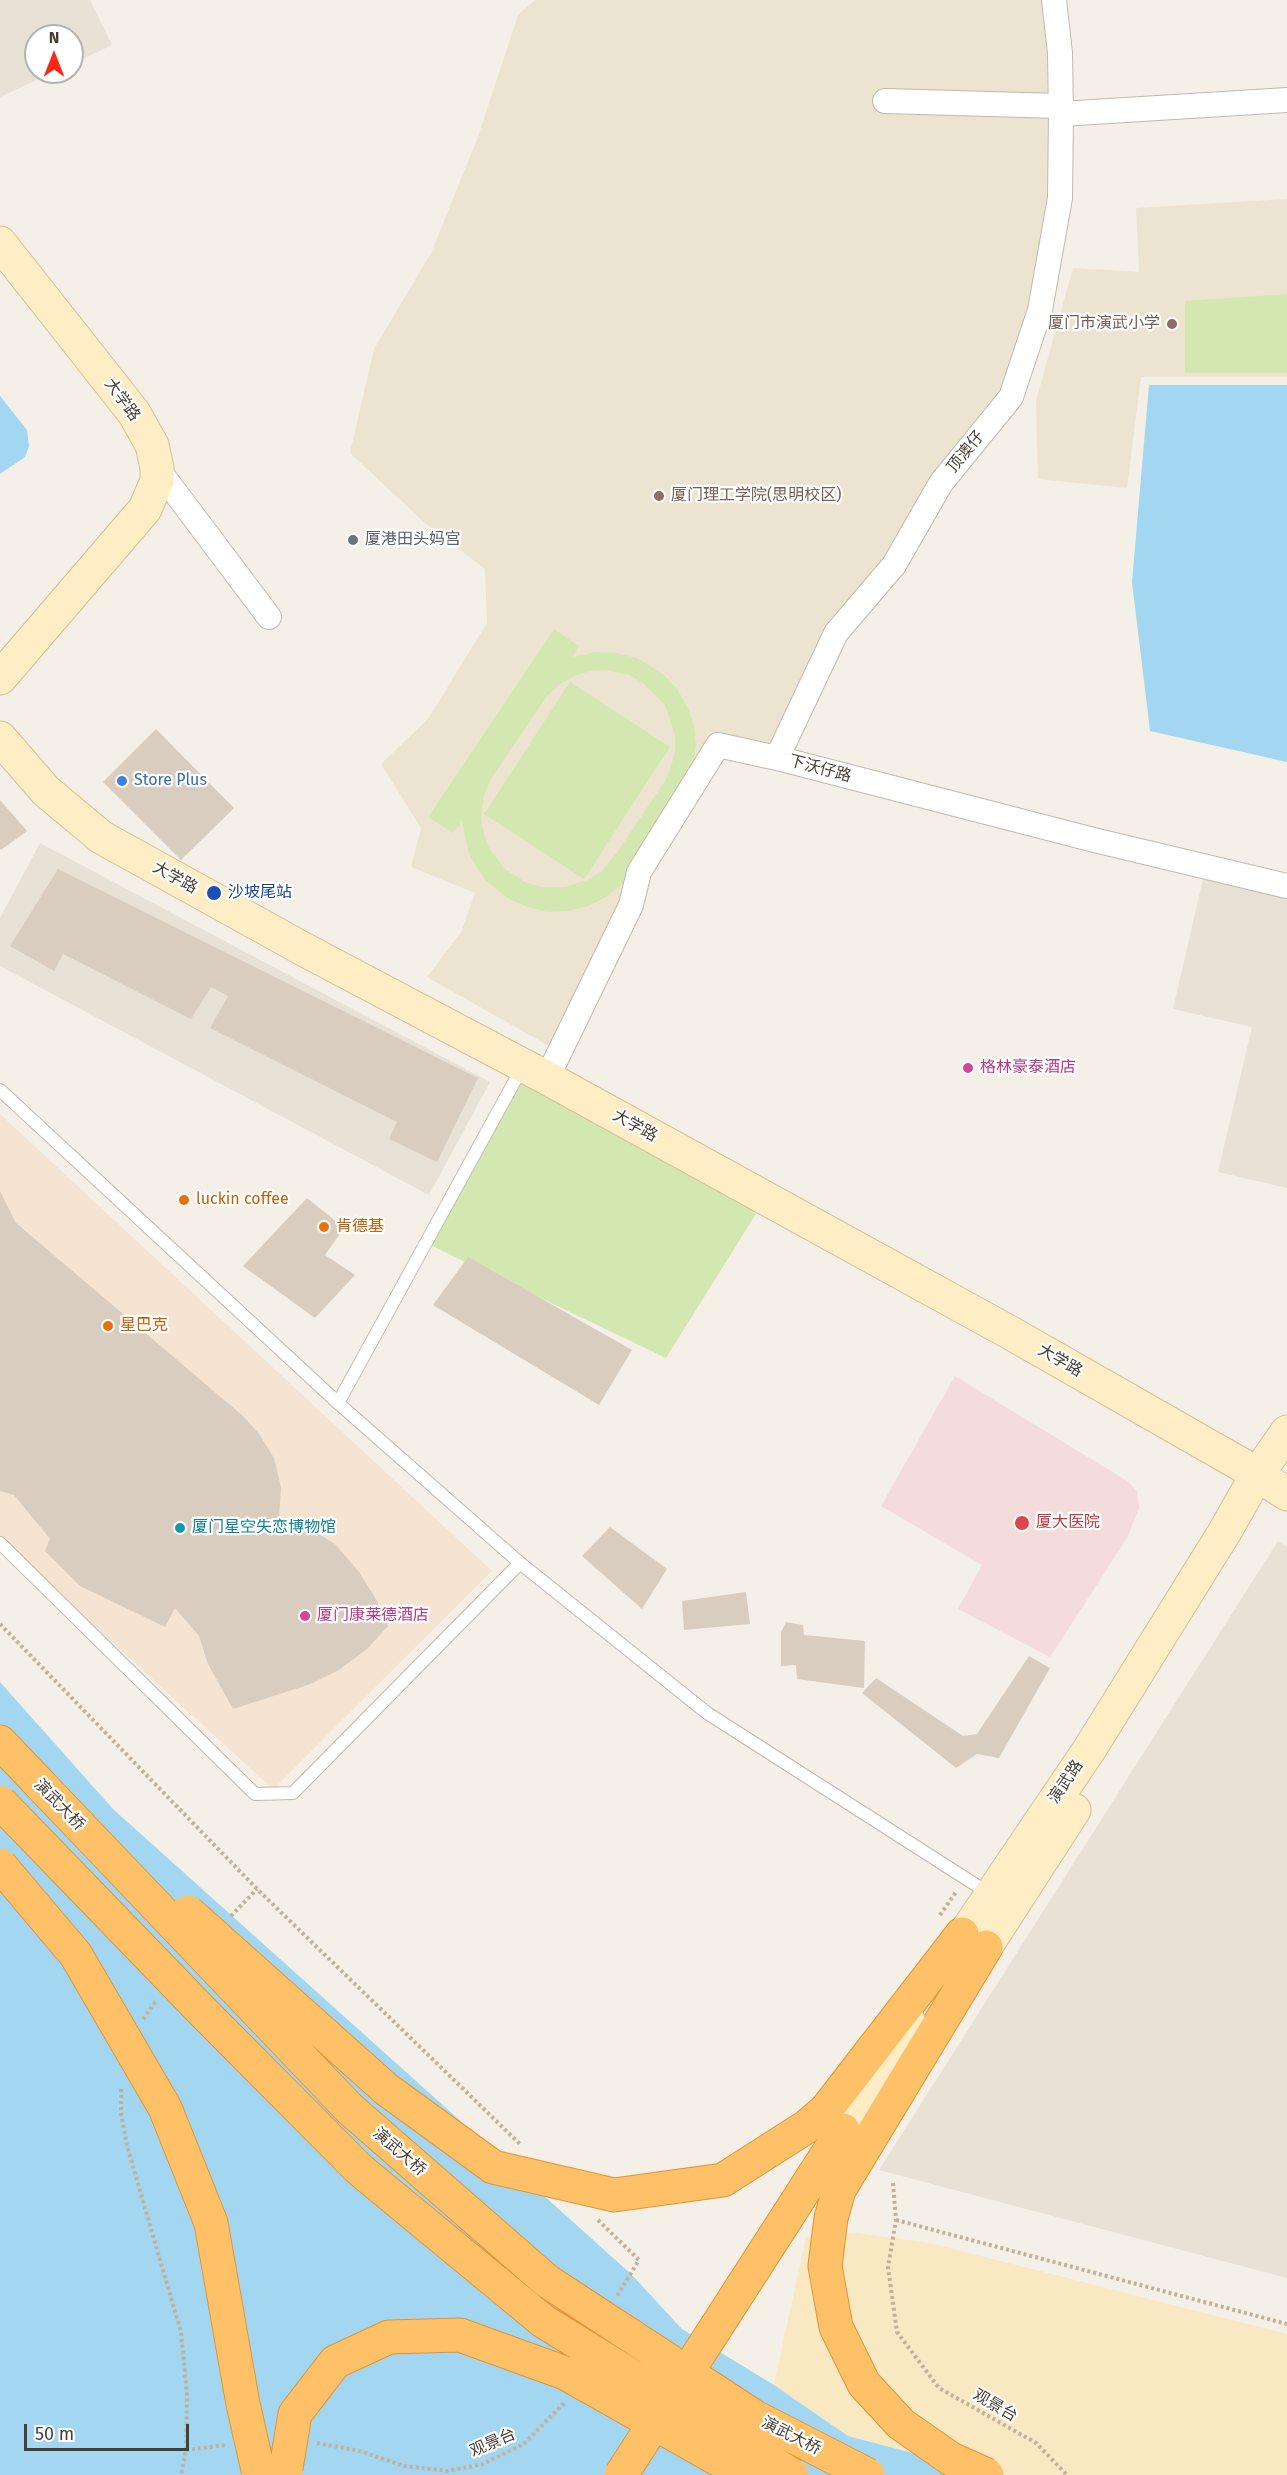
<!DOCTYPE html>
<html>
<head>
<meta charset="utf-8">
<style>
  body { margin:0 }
  #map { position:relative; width:1287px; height:2475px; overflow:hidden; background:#f4efe7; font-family:"Fira Sans",sans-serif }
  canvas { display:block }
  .north { position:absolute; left:24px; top:24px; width:60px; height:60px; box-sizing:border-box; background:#fff; border:2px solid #b5b2af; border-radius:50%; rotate:0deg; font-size:16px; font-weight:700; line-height:24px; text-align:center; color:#473f36 }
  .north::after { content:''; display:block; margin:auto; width:21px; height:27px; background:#fc2717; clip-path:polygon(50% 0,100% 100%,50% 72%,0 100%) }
  .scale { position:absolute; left:24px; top:2424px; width:165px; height:27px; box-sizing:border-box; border:3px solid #473f36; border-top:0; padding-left:8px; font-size:18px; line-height:21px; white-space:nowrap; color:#473f36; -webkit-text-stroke:4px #fff; paint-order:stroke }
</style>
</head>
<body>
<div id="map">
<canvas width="1287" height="2475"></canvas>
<div class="north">N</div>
<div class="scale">50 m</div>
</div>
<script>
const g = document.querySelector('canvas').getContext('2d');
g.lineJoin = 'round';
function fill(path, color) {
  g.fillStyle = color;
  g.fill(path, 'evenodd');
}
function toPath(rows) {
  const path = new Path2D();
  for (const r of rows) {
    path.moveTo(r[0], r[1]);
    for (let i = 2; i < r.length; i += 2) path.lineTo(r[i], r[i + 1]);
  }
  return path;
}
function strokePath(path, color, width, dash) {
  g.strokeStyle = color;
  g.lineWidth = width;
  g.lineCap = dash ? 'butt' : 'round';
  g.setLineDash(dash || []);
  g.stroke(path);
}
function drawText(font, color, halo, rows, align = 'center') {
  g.font = font + ' "Fira Sans","Noto Sans SC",sans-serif';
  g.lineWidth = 4.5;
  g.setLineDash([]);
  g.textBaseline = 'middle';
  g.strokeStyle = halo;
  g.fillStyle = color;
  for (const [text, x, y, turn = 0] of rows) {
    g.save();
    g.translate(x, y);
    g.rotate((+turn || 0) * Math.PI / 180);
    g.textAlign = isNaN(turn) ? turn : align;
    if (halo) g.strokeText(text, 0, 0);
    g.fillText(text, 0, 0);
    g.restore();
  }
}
const residential = toPath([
  [0,0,90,0,112,45,72,64,72,36,36,36,36,72,54,72,0,97],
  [40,843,490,1082,429,1195,0,966,0,918],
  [1203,879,1287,897,1287,1188,1218,1172,1252,1027,1173,1009],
  [1278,1541,1287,1547,1287,2278,879,2170]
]);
const commercial = toPath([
  [0,1114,492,1571,273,1789,0,1540]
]);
const education = toPath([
  [535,0,1043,0,1049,61,1048,198,1029,304,1001,388,937,468,887,561,783,740,766,752,720,732,633,876,549,1046,427,977,461,932,475,893,411,867,421,828,381,764,428,719,487,623,485,569,426,524,350,453,374,349,431,253,478,137,518,15],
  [1287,199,1287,377,1141,377,1127,488,1038,479,1036,401,1073,268,1139,272,1136,208]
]);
const medical = toPath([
  [955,1376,1127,1481,1137,1491,1139,1508,1127,1538,1050,1657,958,1609,982,1565,881,1506]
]);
const green = toPath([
  [1287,294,1287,373,1185,373,1185,301],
  [554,629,579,646,572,657,596,652,617,653,637,658,663,674,677,689,687,706,694,725,696,745,693,765,629,876,622,884,606,897,588,906,569,911,548,912,528,907,509,899,485,880,469,854,462,821,453,833,428,817],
  [606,670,629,675,643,683,665,705,675,735,675,751,671,767,665,781,616,854,601,872,587,880,565,887,541,887,525,882,505,869,490,850,484,835,481,819,484,795,490,780,548,695,560,684,574,676,590,671],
  [570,682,670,747,584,879,484,814],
  [517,1082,764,1201,666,1358,430,1245]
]);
const sand = toPath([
  [856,2233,930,2243,1287,2334,1287,2475,996,2475,848,2436,774,2385,806,2237]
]);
const water = toPath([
  [1149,385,1287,385,1287,762,1150,731,1132,582],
  [0,396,27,430,29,446,25,457,0,474],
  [0,1682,113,1809,631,2274,682,2329,774,2385,848,2436,996,2475,0,2475]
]);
const building = toPath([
  [156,729,234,808,181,860,103,782],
  [0,800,27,831,1,850,0,849],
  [58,869,478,1078,437,1162,389,1139,397,1122,210,1028,228,996,211,987,191,1019,63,954,54,971,10,946],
  [0,1191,16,1223,243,1416,259,1434,274,1458,281,1487,279,1518,306,1526,335,1544,359,1572,376,1599,388,1626,367,1649,339,1670,308,1685,233,1709,208,1664,199,1636,175,1608,165,1627,80,1586,45,1551,50,1539,14,1495,0,1491],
  [307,1198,344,1228,325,1255,355,1275,315,1318,243,1266],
  [468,1257,632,1350,599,1405,433,1305],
  [610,1527,667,1569,642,1609,582,1556],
  [746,1592,750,1624,684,1630,682,1601],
  [786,1622,803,1625,804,1635,865,1641,864,1688,797,1679,796,1665,781,1666,781,1632],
  [1029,1656,1050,1668,999,1758,977,1754,956,1768,862,1693,876,1678,963,1736,977,1734]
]);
const path = toPath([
  [0,1624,257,1889,521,2145],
  [940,1915,956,1892],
  [231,1916,257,1889],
  [143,2019,156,2001],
  [121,2089,121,2113,127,2146,181,2332,187,2394,186,2450,181,2475],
  [893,2183,896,2220,888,2267,897,2332,939,2388,1036,2443,1067,2475],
  [598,2220,639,2260,617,2296],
  [896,2220,1287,2324],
  [317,2443,360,2451,404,2466,448,2471,483,2464,524,2444,565,2402],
  [186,2450,226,2445]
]);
const lane = toPath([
  [523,1066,338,1403,520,1563,707,1713,990,1894],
  [0,1090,338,1403],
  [0,1543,255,1794,293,1793,520,1563]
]);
const street = toPath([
  [1054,0,1060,53,1061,114],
  [885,101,1060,106],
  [157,468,269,617],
  [777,758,836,633,894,565,941,483,1011,397,1040,310,1060,198,1061,114,1287,100],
  [547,1078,631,905,639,872,718,745,777,758,1094,840,1287,886]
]);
const secondary = toPath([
  [0,243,134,413,152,445,157,468,157,481,145,509,0,678],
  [0,738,46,791,101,837,305,950,547,1078,1009,1332,1242,1465,1287,1494],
  [947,1960,1089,1750,1224,1533,1257,1475,1287,1432],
  [970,1971,1074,1810],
  [843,2130,909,2022]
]);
const highway = toPath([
  [0,1742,37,1781],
  [826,2110,962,1934],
  [868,2142,986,1947]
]);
const highwayBridge = toPath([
  [37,1781,350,2109,547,2281,755,2417,868,2475],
  [0,1802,205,2014,359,2169,543,2321,792,2475],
  [0,1865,76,1955,165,2108,211,2223,243,2404,258,2470],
  [188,1912,386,2089,493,2167,614,2195,723,2180,806,2127,826,2110],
  [868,2142,839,2190,831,2218,825,2266,836,2327,864,2384,901,2424,951,2459,987,2475],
  [286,2468,295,2414,335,2362,389,2337,460,2335,565,2373,746,2475],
  [621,2475,843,2130]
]);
const markers = [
  [1172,324,6,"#8d6e63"],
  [659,496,6,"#8d6e63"],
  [353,540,6,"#6b7280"],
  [122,781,6,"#3f7fe0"],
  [214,893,8,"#1a4fb4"],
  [968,1068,6,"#d1479c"],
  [184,1200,6,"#e8710a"],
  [324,1227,6,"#e8710a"],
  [108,1326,6,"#e8710a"],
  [1022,1523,8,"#e0444e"],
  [180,1528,6,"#0f9aa8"],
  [305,1616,6,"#d1479c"]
];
const educationNames = [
  ["厦门市演武小学",1160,324],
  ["厦门理工学院(思明校区)",671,496,"left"]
];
const streetNames = [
  ["大学路",122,400,54],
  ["顶澳仔",966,452,-51],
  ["下沃仔路",820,769,15],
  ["大学路",175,878,29],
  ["大学路",635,1126,29],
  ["大学路",1060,1361,30],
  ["演武路",1066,1782,-56],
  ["演武大桥",59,1805,46],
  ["演武大桥",399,2152,41],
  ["观景台",995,2406,30],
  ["演武大桥",791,2436,27],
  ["观景台",493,2443,-23]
];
const worshipNames = [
  ["厦港田头妈宫",365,540]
];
const shopNames = [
  ["Store Plus",134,781]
];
const transitNames = [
  ["沙坡尾站",228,893]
];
const hotelNames = [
  ["格林豪泰酒店",980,1068],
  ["厦门康莱德酒店",317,1616]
];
const foodNames = [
  ["luckin coffee",196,1200],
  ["肯德基",336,1227],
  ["星巴克",120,1326]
];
const healthNames = [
  ["厦大医院",1036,1523]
];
const cultureNames = [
  ["厦门星空失恋博物馆",192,1528]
];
fill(residential, '#e8e1d5');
fill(commercial, '#f6e4d3');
fill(education, '#ede3d1');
fill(medical, '#f4dcdb');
fill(green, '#d3e8b0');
fill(sand, '#f8e9c3');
fill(water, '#a3d7f1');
fill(building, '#d9cdc0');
strokePath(lane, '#c2b9ad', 14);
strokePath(street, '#c2b9ad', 26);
strokePath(secondary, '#d4bf97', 35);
strokePath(highway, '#df9436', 35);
strokePath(path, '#c1b19b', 4, [3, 3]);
strokePath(lane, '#fff', 12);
strokePath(street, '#fff', 24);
strokePath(secondary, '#ffedc6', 33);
strokePath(highway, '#ffc168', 33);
strokePath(highwayBridge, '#df9436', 35, []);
strokePath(highwayBridge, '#ffc168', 33);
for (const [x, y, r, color] of markers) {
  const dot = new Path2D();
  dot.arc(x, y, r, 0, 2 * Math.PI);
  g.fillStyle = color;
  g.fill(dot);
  strokePath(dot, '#fff', 2);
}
drawText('16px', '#785e54', '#fff', educationNames, 'right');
drawText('16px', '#473f36', '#fff', streetNames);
drawText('16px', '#5b616d', '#fff', worshipNames, 'left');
drawText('16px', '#366cbe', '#fff', shopNames, 'left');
drawText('16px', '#164399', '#fff', transitNames, 'left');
drawText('16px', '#b23c85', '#fff', hotelNames, 'left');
drawText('16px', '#c56008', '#fff', foodNames, 'left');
drawText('16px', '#be3a42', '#fff', healthNames, 'left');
drawText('16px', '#0d838f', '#fff', cultureNames, 'left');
</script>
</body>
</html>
